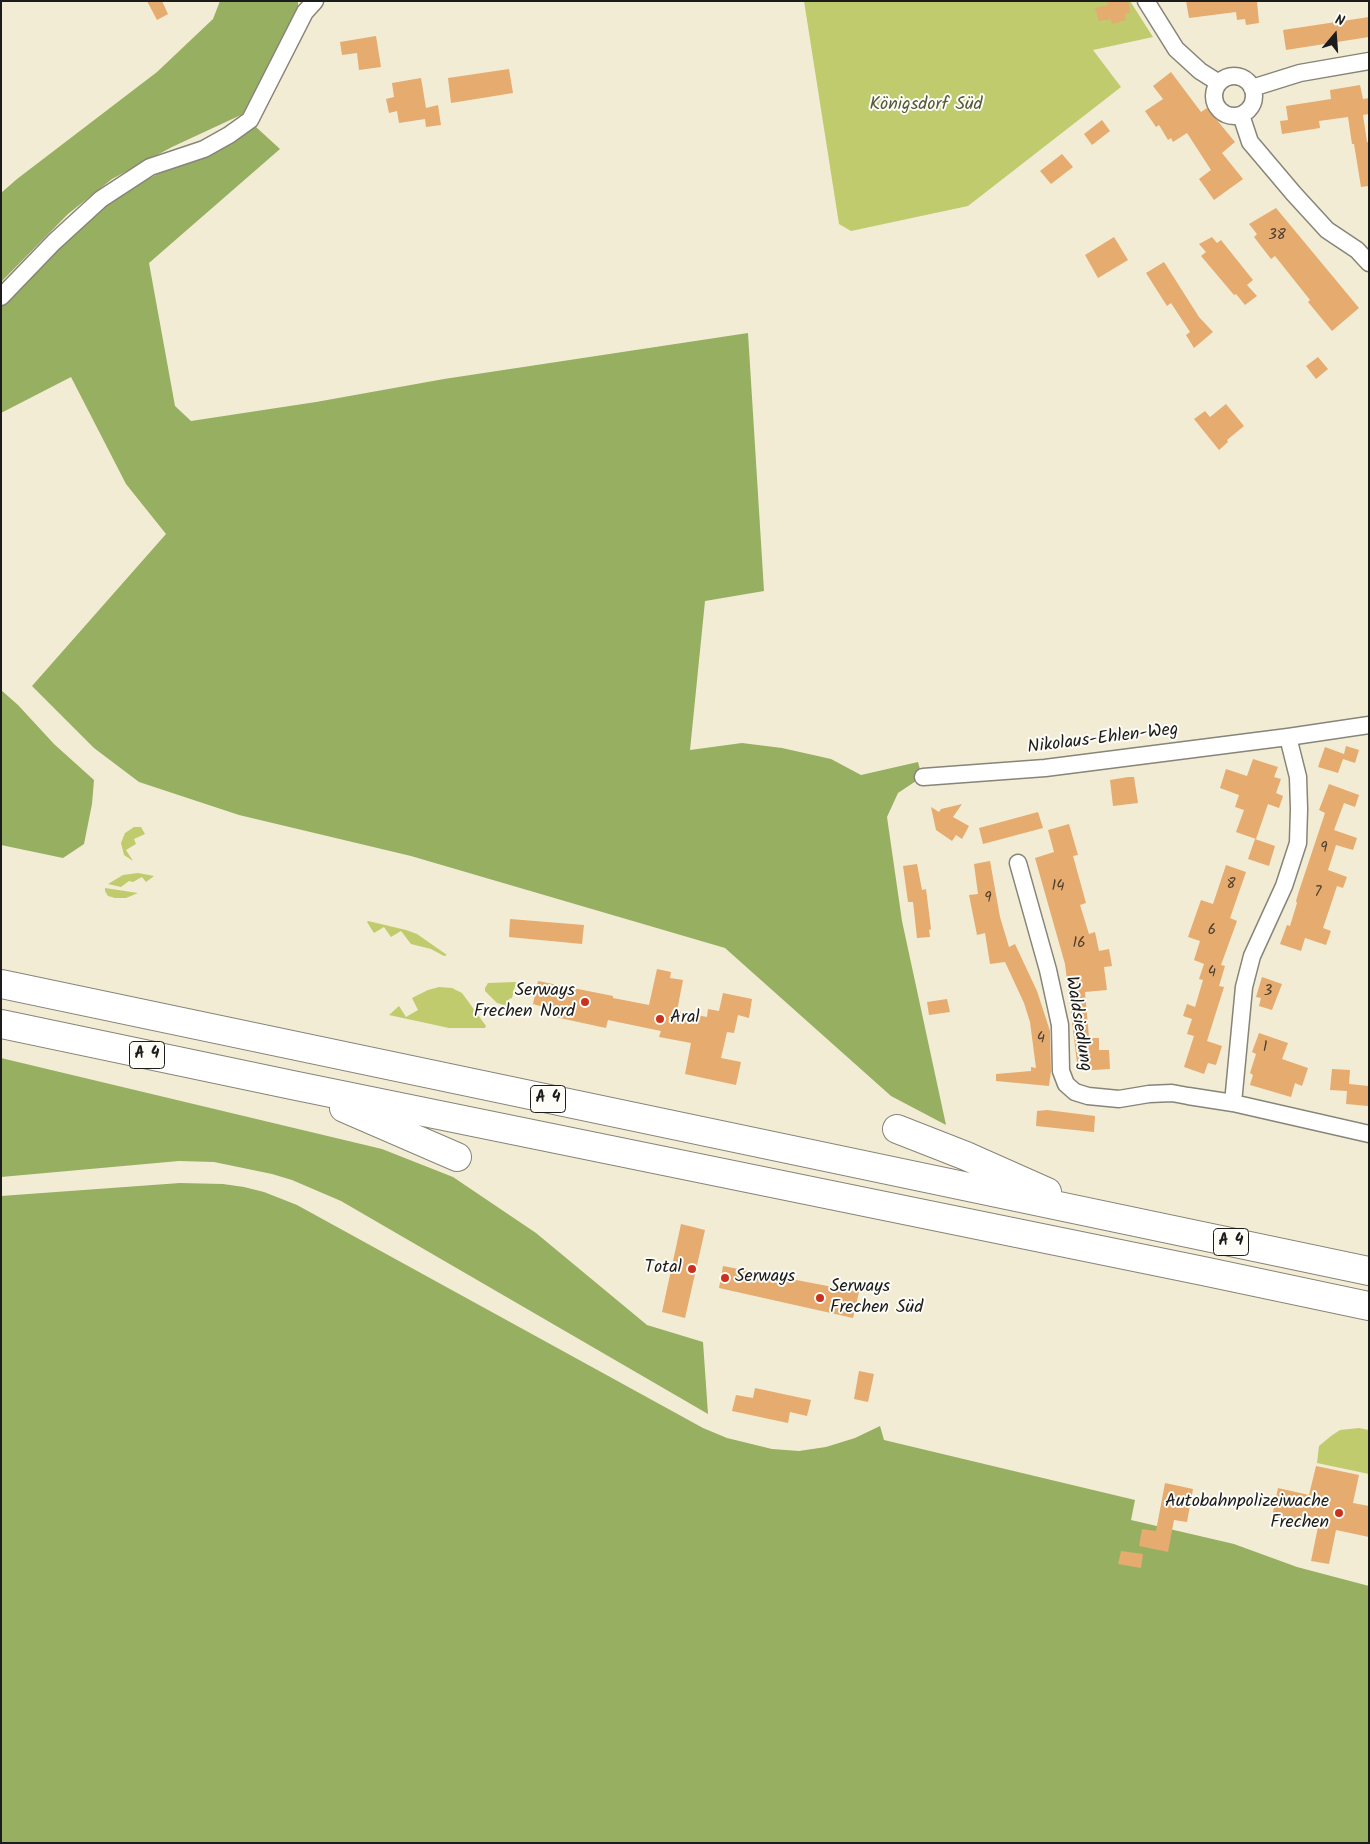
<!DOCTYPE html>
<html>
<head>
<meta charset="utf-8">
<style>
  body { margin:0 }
  #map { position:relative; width:1370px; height:1844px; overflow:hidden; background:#f2ecd5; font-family:Kalam,sans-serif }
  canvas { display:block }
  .frame { position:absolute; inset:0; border:2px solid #1c1c1c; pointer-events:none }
  .north { position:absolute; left:1310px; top:10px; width:50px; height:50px; -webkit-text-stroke:4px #fdfcf7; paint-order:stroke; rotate:18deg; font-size:14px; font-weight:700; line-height:20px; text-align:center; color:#1c1c1c }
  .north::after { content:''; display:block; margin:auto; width:18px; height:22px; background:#1c1c1c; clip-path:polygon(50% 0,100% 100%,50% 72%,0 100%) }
</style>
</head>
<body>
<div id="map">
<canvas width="1370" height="1844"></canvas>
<div class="frame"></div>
<div class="north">N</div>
</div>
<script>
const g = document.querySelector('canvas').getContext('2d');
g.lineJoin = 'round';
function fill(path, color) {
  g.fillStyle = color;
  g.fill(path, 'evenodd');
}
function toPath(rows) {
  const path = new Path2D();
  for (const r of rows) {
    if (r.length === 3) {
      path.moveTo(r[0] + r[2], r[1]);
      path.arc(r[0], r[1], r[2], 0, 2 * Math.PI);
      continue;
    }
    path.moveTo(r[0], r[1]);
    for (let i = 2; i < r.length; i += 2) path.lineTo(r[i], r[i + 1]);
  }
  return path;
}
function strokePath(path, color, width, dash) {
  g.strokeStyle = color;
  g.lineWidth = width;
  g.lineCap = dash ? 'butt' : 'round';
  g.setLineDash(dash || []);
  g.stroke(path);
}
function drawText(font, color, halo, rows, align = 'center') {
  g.font = font + ' Kalam,sans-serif';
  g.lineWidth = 4;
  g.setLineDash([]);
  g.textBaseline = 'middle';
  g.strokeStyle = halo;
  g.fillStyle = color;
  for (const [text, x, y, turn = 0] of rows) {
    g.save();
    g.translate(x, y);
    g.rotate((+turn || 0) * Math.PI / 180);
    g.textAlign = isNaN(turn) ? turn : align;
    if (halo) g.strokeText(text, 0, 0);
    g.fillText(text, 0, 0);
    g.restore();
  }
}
const green = toPath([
  [804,1,1130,1,1153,37,1093,50,1121,87,968,206,851,231,839,224],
  [134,827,141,827,145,834,134,839,136,844,126,850,133,861,124,855,121,843,125,833],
  [138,873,154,876,146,882,142,877,133,882,129,881,121,887,108,884,123,875],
  [105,888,138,893,126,898,115,898,108,896,105,891],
  [368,921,406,930,417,934,447,955,444,956,431,949,411,944,401,931,391,937,384,927,374,933,367,922],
  [516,982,512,998,509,999,507,1006,497,1003,485,991,485,988,488,983],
  [439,987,452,988,462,993,486,1026,485,1028,449,1028,389,1015,399,1006,406,1017,418,1010,412,998,428,990],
  [1359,1428,1369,1430,1369,1474,1317,1463,1319,1446,1331,1436,1340,1430]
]);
const forest = toPath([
  [220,1,298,1,298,8,243,114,172,147,112,179,68,214,1,282,1,193,17,179,157,72,213,19],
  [256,127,280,149,149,263,175,406,191,421,316,402,444,379,748,333,764,591,705,601,690,750,742,743,782,748,831,759,861,775,918,762,922,777,898,793,887,817,902,921,946,1125,891,1096,725,948,411,856,239,815,139,782,94,748,32,686,166,534,126,484,71,377,1,413,1,306,78,229,121,193,185,160],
  [1,690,18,705,54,744,94,780,92,804,84,844,63,858,1,845],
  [1,1058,382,1149,453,1177,536,1233,647,1325,703,1342,708,1414,341,1201,292,1180,272,1174,214,1162,179,1161,1,1177],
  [180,1183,223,1184,244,1187,264,1192,297,1205,703,1428,727,1438,772,1449,799,1451,826,1447,855,1438,880,1426,884,1440,1135,1500,1131,1520,1234,1544,1297,1567,1369,1586,1369,1843,1,1843,1,1196]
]);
const building = toPath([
  [147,1,162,1,168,14,157,20],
  [1107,1,1128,1,1130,13,1125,14,1126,20,1112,24,1111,19,1099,21,1095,8,1108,5],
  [1186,1,1257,1,1259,23,1246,25,1245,19,1237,20,1236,12,1189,18],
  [1369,17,1369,37,1286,50,1283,30],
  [376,36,381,67,359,70,357,53,342,55,340,42],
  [509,69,513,93,451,103,448,78],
  [1171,72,1201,112,1207,108,1235,142,1222,153,1243,179,1214,200,1199,179,1211,170,1187,133,1173,142,1171,138,1168,140,1159,125,1156,127,1145,111,1163,99,1153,86],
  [421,78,426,108,438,105,441,125,426,127,425,119,399,123,397,111,389,113,386,99,394,97,392,83],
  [1360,85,1363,99,1369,98,1369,114,1363,115,1367,142,1369,142,1369,186,1361,187,1354,144,1352,144,1348,117,1319,121,1320,128,1282,134,1280,121,1288,120,1286,106,1331,99,1330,90],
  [1102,120,1110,131,1092,145,1084,134],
  [1062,154,1073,167,1051,184,1040,171],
  [1276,208,1359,308,1332,331,1308,302,1310,300,1275,256,1271,259,1254,237,1257,234,1249,224],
  [1114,237,1128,260,1098,278,1085,255],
  [1212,237,1217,243,1221,240,1253,280,1247,285,1257,296,1245,305,1236,294,1234,295,1201,256,1206,252,1199,244],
  [1164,262,1199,317,1213,332,1194,348,1186,335,1190,332,1171,303,1167,306,1146,273],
  [1318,357,1328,369,1316,379,1306,366],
  [1226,404,1244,426,1227,440,1228,442,1219,450,1194,419,1205,411,1210,417],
  [1346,746,1359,750,1355,763,1343,759,1338,773,1318,767,1325,747,1344,754],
  [1253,759,1278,767,1274,777,1281,779,1276,793,1283,796,1279,808,1268,804,1256,839,1236,832,1244,810,1235,807,1239,795,1220,788,1226,769,1247,776],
  [1128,777,1134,777,1138,803,1113,806,1110,780],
  [1329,784,1359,795,1355,807,1344,803,1334,830,1357,838,1353,850,1336,845,1328,870,1347,877,1343,888,1337,886,1323,928,1331,931,1326,945,1305,938,1301,951,1280,944,1287,925,1290,926,1297,903,1296,901,1299,891,1325,813,1319,810],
  [962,804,953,817,969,826,962,839,956,835,952,841,936,830,931,807,939,812,941,809],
  [1038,812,1043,828,983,844,979,828],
  [1069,824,1078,855,1073,856,1086,903,1080,905,1089,934,1095,932,1099,951,1109,949,1112,966,1104,967,1107,990,1085,992,1089,1038,1099,1038,1099,1050,1109,1050,1110,1069,1078,1071,1065,964,1035,858,1054,852,1048,830],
  [1255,839,1275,846,1269,866,1248,859],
  [990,861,1000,917,1009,947,1015,944,1037,991,1050,1031,1051,1071,1049,1086,996,1081,996,1074,1031,1071,1031,1067,1036,1068,1030,1022,1024,1003,1005,962,990,964,985,933,977,935,969,895,978,894,974,864],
  [917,864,922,890,926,889,931,929,929,930,930,937,917,938,913,902,908,902,903,866],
  [1226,865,1246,872,1230,918,1237,921,1221,965,1225,966,1219,986,1224,987,1207,1041,1222,1046,1216,1065,1208,1063,1204,1074,1184,1067,1194,1036,1187,1034,1192,1019,1183,1016,1187,1004,1195,1007,1203,980,1199,979,1204,964,1194,960,1200,941,1188,937,1201,900,1213,904],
  [510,919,584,925,582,944,509,937],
  [657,969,671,972,670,978,683,980,677,1011,707,1017,708,1009,719,1011,723,993,752,999,749,1018,738,1015,734,1033,727,1032,721,1058,741,1062,736,1085,685,1074,691,1043,659,1037,661,1031,608,1020,606,1028,555,1017,557,1011,533,1004,538,981,613,996,613,998,649,1005],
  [1262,977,1282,984,1272,1010,1259,1006,1261,998,1256,997],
  [947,999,950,1012,929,1015,927,1002],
  [1259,1033,1288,1043,1282,1059,1308,1068,1302,1086,1295,1083,1291,1097,1250,1085,1253,1075,1250,1073,1256,1054,1252,1052],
  [1332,1069,1350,1070,1349,1084,1369,1086,1368,1106,1346,1104,1347,1091,1330,1090],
  [1047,1110,1095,1116,1094,1132,1036,1126,1037,1111],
  [681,1224,705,1230,685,1318,662,1312],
  [723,1266,859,1292,853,1318,719,1288],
  [859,1371,874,1374,868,1402,854,1399],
  [755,1388,811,1400,807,1416,790,1412,788,1423,732,1411,736,1395,753,1398],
  [1316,1466,1359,1475,1353,1503,1369,1506,1369,1537,1336,1530,1329,1564,1311,1561,1318,1527,1272,1517,1278,1488,1309,1495],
  [1165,1483,1193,1489,1187,1522,1174,1520,1168,1552,1139,1546,1142,1529,1156,1531],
  [1121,1551,1143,1554,1141,1568,1118,1564]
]);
const minor = toPath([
  [1146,1,1176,49,1200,71,1219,83],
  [1234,96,20],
  [1252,88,1300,73,1369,61],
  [1241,115,1250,142,1294,194,1327,230,1357,250,1369,263],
  [1,297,54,242,101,199,150,167,204,149,229,135,250,120,305,12,315,1],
  [923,777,1045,768,1288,737,1369,725],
  [1018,863,1048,970,1060,1025,1061,1071,1066,1084,1075,1092,1088,1096,1119,1099,1149,1094,1172,1093,1188,1096,1233,1103,1369,1134],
  [1233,1103,1244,987,1252,956,1284,886,1298,843,1299,809,1298,777,1288,737]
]);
const motorway = toPath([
  [1,984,1369,1271],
  [1,1024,292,1085,1203,1271,1369,1306],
  [344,1108,457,1157],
  [897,1129,966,1156,1047,1192]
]);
const markers = [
  [585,1002,5,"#c8321e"],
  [660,1019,5,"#c8321e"],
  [692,1269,5,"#c8321e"],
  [725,1278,5,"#c8321e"],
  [820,1298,5,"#c8321e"],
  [1339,1513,5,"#c8321e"]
];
const numberNames = [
  ["38",1277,236],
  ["9",1324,849],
  ["8",1231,885],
  ["14",1058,887],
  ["7",1318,893],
  ["9",988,899],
  ["6",1212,931],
  ["16",1079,944],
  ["4",1212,973],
  ["3",1268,992],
  ["4",1041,1039],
  ["1",1265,1048]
];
const shields = [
  [147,1055,35],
  [548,1099,35],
  [1231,1242,35]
];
const shieldNames = [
  ["A 4",147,1055],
  ["A 4",548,1099],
  ["A 4",1231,1242]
];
const parkNames = [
  ["Königsdorf Süd",926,106]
];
const streetNames = [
  ["Nikolaus-Ehlen-Weg",1103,740,-7],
  ["Waldsiedlung",1077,1024,81]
];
const poiNames = [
  ["Serways",575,992],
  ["Frechen Nord",575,1013],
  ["Aral",670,1019,"left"],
  ["Total",682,1269],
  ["Serways",735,1278,"left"],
  ["Serways",830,1288,"left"],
  ["Frechen Süd",830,1309,"left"],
  ["Autobahnpolizeiwache",1329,1503],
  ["Frechen",1329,1524]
];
fill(green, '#bfcb6d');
fill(forest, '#97af60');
fill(building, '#e5ab6f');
strokePath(minor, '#878478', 19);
strokePath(motorway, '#878478', 30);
strokePath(minor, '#fff', 16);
strokePath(motorway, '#fff', 28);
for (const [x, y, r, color] of markers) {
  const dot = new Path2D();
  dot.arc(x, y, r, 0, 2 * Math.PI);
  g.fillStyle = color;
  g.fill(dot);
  strokePath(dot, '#fdfcf7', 2);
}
drawText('15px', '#4e4031', null, numberNames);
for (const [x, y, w] of shields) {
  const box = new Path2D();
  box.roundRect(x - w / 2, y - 13.5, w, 27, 4);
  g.fillStyle = '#fdfcf7';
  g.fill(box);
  strokePath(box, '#1c1c1c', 1);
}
drawText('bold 16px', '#1c1c1c', null, shieldNames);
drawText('18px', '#555938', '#fdfcf7', parkNames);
drawText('18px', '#1c1c1c', '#fdfcf7', streetNames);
drawText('18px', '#1c1c1c', '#fdfcf7', poiNames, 'right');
</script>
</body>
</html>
